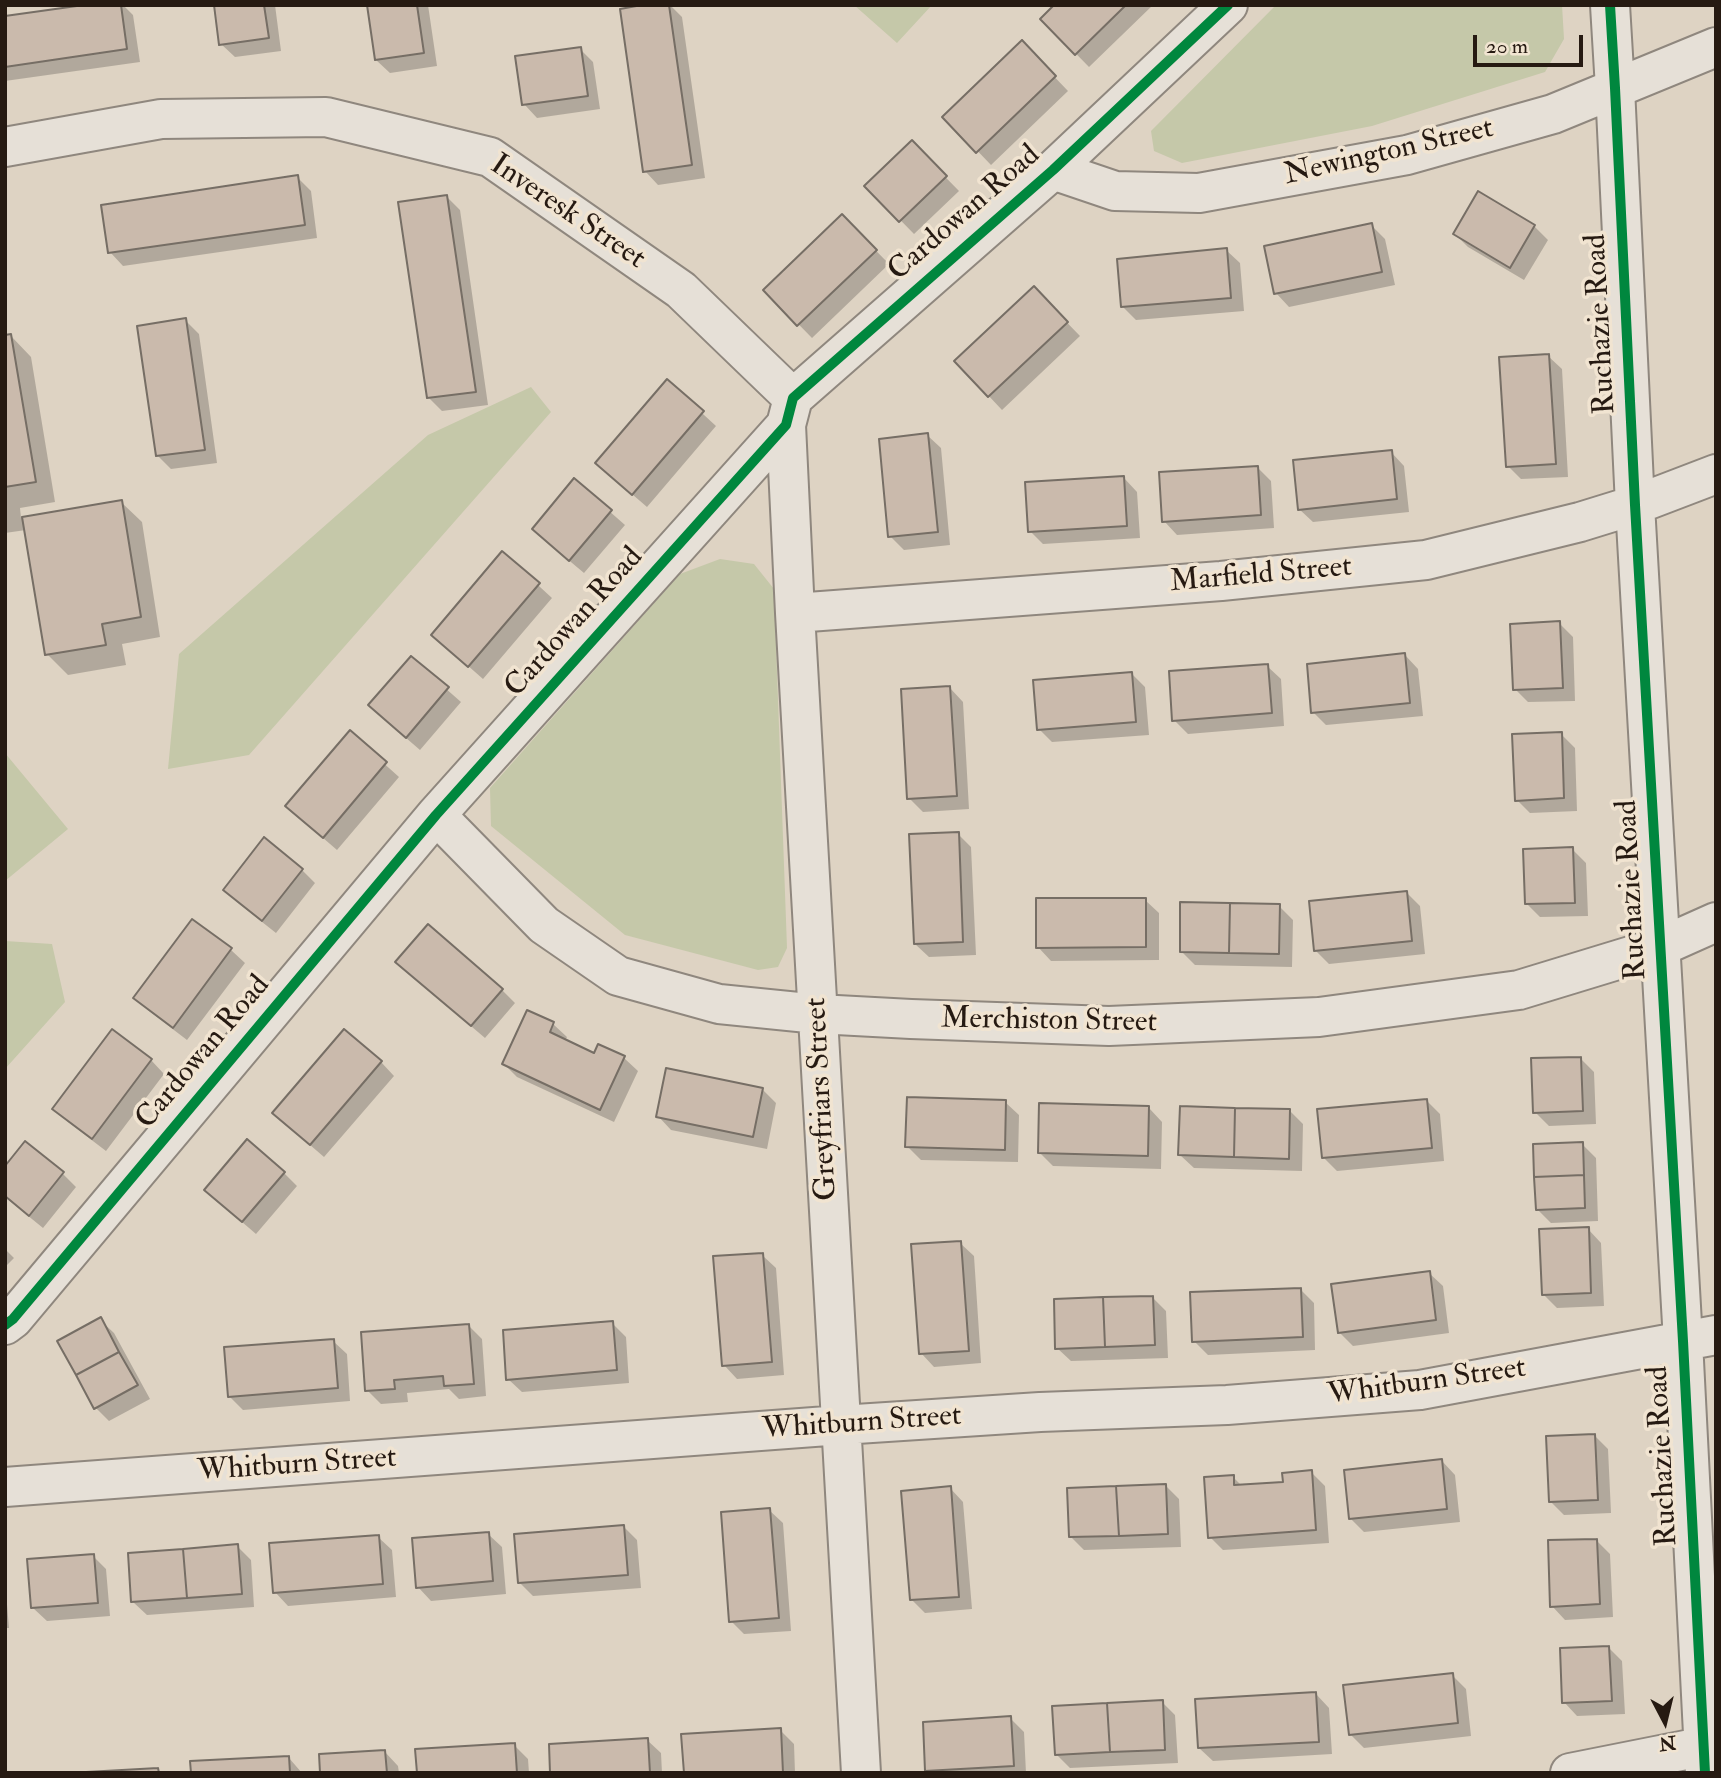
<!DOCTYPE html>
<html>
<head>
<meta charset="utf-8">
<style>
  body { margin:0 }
  #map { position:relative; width:1721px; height:1778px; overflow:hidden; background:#ded3c3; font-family:"IM FELL Double Pica",serif }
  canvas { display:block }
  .frame { position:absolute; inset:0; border:7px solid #261a12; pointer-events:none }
  .north { position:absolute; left:1630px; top:1687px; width:70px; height:70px; -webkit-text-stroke:5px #f1e4d1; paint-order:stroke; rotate:173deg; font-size:19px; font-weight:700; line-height:28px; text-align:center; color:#261a12 }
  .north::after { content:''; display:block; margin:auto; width:24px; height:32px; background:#261a12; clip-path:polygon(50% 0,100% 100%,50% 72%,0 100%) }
  .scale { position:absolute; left:1473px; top:35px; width:110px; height:32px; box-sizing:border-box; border:4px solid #261a12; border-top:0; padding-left:9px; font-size:21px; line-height:24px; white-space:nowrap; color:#261a12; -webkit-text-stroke:5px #f1e4d1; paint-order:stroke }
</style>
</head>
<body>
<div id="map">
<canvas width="1721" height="1778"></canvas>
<div class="frame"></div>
<div class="north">N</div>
<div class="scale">20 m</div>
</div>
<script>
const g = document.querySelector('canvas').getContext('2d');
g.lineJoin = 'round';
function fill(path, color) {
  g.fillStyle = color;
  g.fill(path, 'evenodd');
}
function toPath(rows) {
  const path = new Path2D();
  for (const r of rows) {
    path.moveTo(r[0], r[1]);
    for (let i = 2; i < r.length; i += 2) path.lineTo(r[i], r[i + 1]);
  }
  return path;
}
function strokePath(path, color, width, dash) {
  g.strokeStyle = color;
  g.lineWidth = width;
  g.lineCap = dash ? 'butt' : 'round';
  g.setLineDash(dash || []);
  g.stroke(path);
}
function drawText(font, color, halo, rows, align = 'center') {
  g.font = font + ' "IM FELL Double Pica",serif';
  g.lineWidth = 7;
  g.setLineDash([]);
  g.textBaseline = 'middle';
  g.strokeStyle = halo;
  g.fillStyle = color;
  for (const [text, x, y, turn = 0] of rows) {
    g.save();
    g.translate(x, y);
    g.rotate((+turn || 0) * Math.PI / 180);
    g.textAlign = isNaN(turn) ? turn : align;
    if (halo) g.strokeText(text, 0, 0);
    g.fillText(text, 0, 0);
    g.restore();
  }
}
const green = toPath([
  [854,5,932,5,897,43],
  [1276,5,1562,5,1564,39,1545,72,1372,126,1182,163,1154,151,1151,131],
  [531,387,551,412,249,755,168,769,179,654,428,435],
  [720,559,754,564,774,589,787,948,778,967,758,970,625,935,491,826,490,788,680,574],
  [5,753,68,829,5,881],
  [5,941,52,944,65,1002,5,1069]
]);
const shadow = toPath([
  [96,5,123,5,133,15,140,62,5,81,5,18],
  [215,5,275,5,281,51,235,57,221,44],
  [368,5,428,5,437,66,390,73,376,60],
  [654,5,670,5,682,17,705,178,658,185,645,171],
  [1057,5,1153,5,1089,67,1042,19],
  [1022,43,1068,91,991,165,945,117],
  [580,49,593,62,600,109,537,118,524,104],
  [912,143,959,191,914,234,867,186],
  [297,177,311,191,317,238,123,266,110,252],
  [1479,194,1534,226,1548,240,1524,280,1468,247,1455,234],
  [447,197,460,210,488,405,442,411,428,397],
  [842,216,889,264,812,338,765,290],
  [1371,225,1385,239,1395,285,1289,307,1276,293],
  [1226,250,1240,263,1244,311,1136,320,1123,307],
  [1047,302,1080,336,1002,410,956,361],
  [185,320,199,334,217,463,171,469,157,455],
  [11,336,31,357,55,502,20,508,21,518,121,502,142,522,160,637,122,644,126,665,68,675,47,654,26,530,5,533,5,337],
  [1548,356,1562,369,1568,477,1521,479,1508,466],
  [667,381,716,426,647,507,611,476],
  [927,435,941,448,950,545,904,550,890,536],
  [1391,452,1404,466,1409,512,1313,522,1299,509],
  [1257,467,1271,481,1274,528,1177,535,1164,521],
  [1124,478,1137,492,1140,538,1043,544,1030,531],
  [575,481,625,525,584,573,547,542],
  [503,553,552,598,483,679,433,635],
  [1559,623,1573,637,1575,701,1528,702,1515,689],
  [1405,655,1418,669,1423,716,1326,725,1313,712],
  [411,658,461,702,420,750,384,719],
  [1267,666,1281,679,1284,726,1188,734,1174,720],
  [1132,674,1145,687,1149,735,1052,742,1039,729],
  [950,688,963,702,969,809,923,812,909,798],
  [350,733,399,777,337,850,301,819],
  [1561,734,1575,748,1577,811,1530,813,1517,800],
  [958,834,971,847,976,955,929,957,915,944],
  [1572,849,1586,863,1588,916,1540,917,1527,904],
  [302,870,315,883,276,933,238,903,225,890],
  [1407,893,1420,906,1425,954,1329,964,1315,950],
  [1145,900,1159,913,1159,960,1051,961,1038,947],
  [1279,906,1293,920,1292,967,1195,965,1181,951],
  [193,921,231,950,245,963,187,1040,149,1011,135,998],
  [411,975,502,990,515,1003,485,1038],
  [528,1012,553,1024,567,1037,565,1041,595,1055,599,1046,624,1058,638,1071,614,1122,517,1077,504,1064],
  [1580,1058,1594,1072,1596,1124,1549,1126,1535,1112],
  [151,1060,164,1074,106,1151,68,1122,55,1109],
  [381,1062,394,1076,324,1157,288,1126],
  [762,1089,776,1103,767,1149,671,1130,658,1116],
  [1427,1101,1440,1114,1444,1161,1337,1171,1323,1157],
  [1005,1102,1019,1115,1018,1162,921,1160,907,1146],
  [1149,1108,1162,1122,1161,1169,1053,1166,1039,1152],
  [1290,1111,1303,1124,1302,1171,1194,1168,1180,1155],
  [1582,1144,1596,1158,1598,1221,1551,1223,1537,1209],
  [5,1169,63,1174,76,1187,43,1228,5,1197],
  [284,1173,297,1186,256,1234,220,1203],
  [1588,1229,1601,1243,1604,1306,1557,1308,1543,1294],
  [960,1243,974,1256,981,1363,934,1367,921,1353],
  [5,1249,14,1258,5,1267],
  [762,1255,776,1268,784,1375,737,1379,724,1365],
  [1429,1273,1443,1286,1449,1333,1353,1346,1339,1332],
  [1300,1289,1314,1303,1315,1350,1208,1355,1194,1341],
  [1153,1298,1166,1311,1168,1358,1071,1361,1057,1348],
  [100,1320,114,1333,150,1399,109,1421,96,1408],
  [612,1323,626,1337,629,1383,522,1392,508,1379],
  [468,1325,482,1339,486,1396,459,1399,449,1389,407,1393,408,1402,381,1404,367,1390],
  [333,1341,347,1354,350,1401,243,1410,229,1396],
  [1595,1436,1608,1449,1611,1513,1564,1515,1550,1501],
  [1442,1461,1455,1475,1460,1522,1364,1532,1350,1518],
  [1311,1472,1325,1486,1329,1543,1223,1550,1210,1537,1233,1477,1243,1487,1285,1484],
  [1166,1486,1179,1499,1181,1547,1084,1550,1071,1537],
  [950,1488,963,1502,972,1609,925,1613,911,1599],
  [769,1510,783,1523,791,1631,744,1634,731,1621],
  [624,1527,637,1540,641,1588,533,1596,520,1583],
  [488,1534,502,1547,506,1594,431,1601,418,1587],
  [378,1537,392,1550,396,1597,288,1606,275,1592],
  [1596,1540,1610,1554,1613,1617,1565,1620,1552,1606],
  [237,1546,251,1560,254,1607,147,1615,133,1602],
  [93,1556,106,1569,110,1616,47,1621,33,1608],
  [5,1581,9,1628,5,1628],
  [1609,1648,1622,1661,1625,1714,1577,1716,1564,1702],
  [1452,1675,1466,1689,1471,1736,1364,1748,1350,1734],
  [1316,1694,1329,1708,1332,1754,1213,1761,1199,1748],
  [1162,1702,1175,1715,1178,1763,1070,1768,1057,1755],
  [1010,1718,1024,1732,1026,1773,930,1773,927,1770],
  [780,1730,794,1744,795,1773,685,1773],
  [647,1740,661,1753,662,1773,552,1773],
  [514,1745,528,1759,529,1773,419,1773],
  [385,1752,398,1766,399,1773,322,1773],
  [289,1758,302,1773,193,1773]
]);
const building = toPath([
  [84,5,121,5,127,49,5,67,5,16,84,5],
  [214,5,264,5,269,38,219,45,214,5],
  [367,5,417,5,424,53,375,60,367,5],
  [642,5,669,5,692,165,643,172,620,9,642,5],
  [1054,5,1126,5,1075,55,1040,19,1054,5],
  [1022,40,1056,76,976,153,942,117,1022,40],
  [581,47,588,96,522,105,515,56,581,47],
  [912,140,947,176,899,222,864,186,912,140],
  [298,175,305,225,108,253,101,205,298,175],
  [1478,191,1535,225,1510,268,1453,234,1478,191],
  [447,195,476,392,427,398,398,202,447,195],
  [842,214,877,250,797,326,763,290,842,214],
  [1372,223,1382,272,1274,294,1264,246,1372,223],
  [1227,248,1231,298,1121,307,1117,259,1227,248],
  [1034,286,1068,322,988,397,954,361,1034,286],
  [186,318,205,450,156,456,137,326,186,318],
  [11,334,36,482,5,487,5,335,11,334],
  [1549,354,1556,464,1506,467,1499,357,1549,354],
  [667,379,704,411,632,495,595,463,667,379],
  [928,433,938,532,888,537,879,439,928,433],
  [1392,450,1397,499,1298,510,1293,460,1392,450],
  [1258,466,1261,515,1162,522,1159,472,1258,466],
  [1124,476,1127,526,1028,532,1025,482,1124,476],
  [574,478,612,510,569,561,532,529,574,478],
  [122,500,141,617,102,624,106,645,45,655,22,517,122,500],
  [502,551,540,583,468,667,431,635,502,551],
  [1560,621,1563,688,1513,690,1510,624,1560,621],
  [1405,653,1410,703,1311,713,1307,664,1405,653],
  [411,656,449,687,406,738,368,705,411,656],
  [1268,664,1272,713,1172,721,1169,671,1268,664],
  [1132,672,1136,722,1037,730,1033,680,1132,672],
  [950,686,957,796,907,799,901,689,950,686],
  [350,730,387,762,323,838,285,806,350,730],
  [1562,732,1564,798,1515,801,1512,734,1562,732],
  [959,832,963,942,914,944,909,834,959,832],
  [264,837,303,869,262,921,223,890,264,837],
  [1573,847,1575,903,1525,904,1523,849,1573,847],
  [1407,891,1412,941,1314,951,1309,901,1407,891],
  [1036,898,1146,898,1146,947,1036,948,1036,898],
  [1180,902,1230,903,1229,953,1180,952,1180,902],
  [1230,903,1280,904,1279,954,1229,953,1230,903],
  [192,919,232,948,173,1028,133,998,192,919],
  [428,924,503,989,471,1026,395,962,428,924],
  [527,1010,554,1022,550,1032,594,1053,598,1044,625,1056,600,1110,502,1064,527,1010],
  [112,1029,152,1059,92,1139,52,1109,112,1029],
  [344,1029,382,1061,310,1145,272,1113,344,1029],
  [1581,1057,1583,1111,1533,1113,1531,1058,1581,1057],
  [666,1068,763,1088,753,1137,656,1117,666,1068],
  [907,1097,1006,1100,1005,1150,905,1147,907,1097],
  [1427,1099,1432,1148,1322,1158,1317,1109,1427,1099],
  [1039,1103,1149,1106,1148,1156,1038,1153,1039,1103],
  [1180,1106,1235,1108,1234,1157,1178,1155,1180,1106],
  [1235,1108,1290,1109,1289,1159,1234,1157,1235,1108],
  [247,1139,285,1172,242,1222,204,1190,247,1139],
  [25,1141,64,1172,29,1216,5,1196,5,1166,25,1141],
  [1583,1142,1584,1175,1534,1177,1533,1144,1583,1142],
  [1584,1175,1585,1208,1536,1210,1534,1177,1584,1175],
  [1589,1227,1591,1293,1542,1295,1539,1229,1589,1227],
  [961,1241,969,1351,919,1354,911,1244,961,1241],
  [763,1253,772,1362,722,1366,713,1256,763,1253],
  [1430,1271,1436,1320,1338,1333,1331,1284,1430,1271],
  [1301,1288,1303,1337,1192,1342,1190,1292,1301,1288],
  [1153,1296,1155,1345,1105,1347,1103,1297,1153,1296],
  [1103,1297,1105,1347,1055,1349,1054,1299,1103,1297],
  [101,1317,119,1352,76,1375,57,1341,101,1317],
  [613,1321,617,1370,506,1380,503,1330,613,1321],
  [469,1324,474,1384,444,1386,443,1376,394,1380,395,1389,365,1391,361,1332,469,1324],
  [334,1339,338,1388,228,1397,224,1347,334,1339],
  [119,1352,138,1385,94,1409,76,1375,119,1352],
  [1595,1434,1598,1500,1549,1502,1546,1436,1595,1434],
  [1442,1459,1447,1509,1349,1519,1344,1470,1442,1459],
  [1312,1470,1316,1530,1208,1538,1204,1477,1234,1475,1234,1485,1283,1482,1282,1473,1312,1470],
  [1166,1484,1168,1534,1119,1536,1116,1486,1166,1484],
  [951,1486,959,1597,910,1600,901,1491,951,1486],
  [1116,1486,1119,1536,1069,1537,1067,1488,1116,1486],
  [770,1508,779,1618,729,1622,721,1512,770,1508],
  [624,1525,628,1575,518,1583,514,1534,624,1525],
  [489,1532,493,1581,416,1588,412,1538,489,1532],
  [379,1535,383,1584,273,1593,269,1543,379,1535],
  [1597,1539,1600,1604,1550,1607,1548,1540,1597,1539],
  [238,1544,242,1594,187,1598,183,1549,238,1544],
  [183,1549,187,1598,131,1602,128,1553,183,1549],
  [94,1554,98,1603,31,1608,27,1559,94,1554],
  [1609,1646,1612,1701,1562,1703,1560,1648,1609,1646],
  [1453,1673,1458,1723,1349,1735,1343,1685,1453,1673],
  [1316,1692,1319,1742,1198,1748,1195,1699,1316,1692],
  [1163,1700,1165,1750,1110,1752,1107,1703,1163,1700],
  [1107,1703,1110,1752,1055,1755,1052,1706,1107,1703],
  [1011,1716,1014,1766,925,1771,923,1722,1011,1716],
  [781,1728,783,1773,684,1773,681,1734,781,1728],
  [648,1738,650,1773,550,1773,549,1744,648,1738],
  [515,1743,517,1773,417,1773,415,1749,515,1743],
  [385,1750,387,1773,320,1773,319,1754,385,1750],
  [289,1756,290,1773,191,1773,190,1761,289,1756],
  [158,1768,159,1773,68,1773,158,1768]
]);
const minor = toPath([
  [1610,5,1615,88,1635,505,1683,1341,1705,1773],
  [5,147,161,119,326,117,490,157,681,290,793,398],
  [1053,170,1115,191,1199,193,1407,155,1553,114,1716,47],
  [786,425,795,613,861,1773],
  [795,613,1221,581,1426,560,1580,522,1635,505,1716,474],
  [436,815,544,925,618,976,719,1004,818,1014,911,1019,1109,1026,1319,1017,1519,990,1660,947,1716,922],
  [5,1325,13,1319,436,815,786,425,793,398,1053,170,1228,5],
  [5,1487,841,1425,1040,1412,1227,1405,1420,1390,1716,1335],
  [1570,1773,1716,1744]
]);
const cycleway = toPath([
  [1610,5,1615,88,1635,505,1683,1341,1705,1773],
  [5,1325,13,1319,436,815,786,425,793,398,1053,170,1228,5]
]);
const streetNames = [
  ["Newington Street",1389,153,-13],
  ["Inveresk Street",567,213,34],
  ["Cardowan Road",965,214,-41],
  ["Ruchazie Road",1602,324,-93],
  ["Marfield Street",1261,576,-5],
  ["Cardowan Road",575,623,-48],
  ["Ruchazie Road",1633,890,-93],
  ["Merchiston Street",1049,1022,1],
  ["Cardowan Road",204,1053,-50],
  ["Greyfriars Street",823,1099,-93],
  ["Whitburn Street",1427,1383,-8],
  ["Whitburn Street",862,1424,-4],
  ["Ruchazie Road",1664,1456,-93],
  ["Whitburn Street",297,1466,-4]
];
fill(green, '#c5c8a9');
fill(shadow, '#0003');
fill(building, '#cabaac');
strokePath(building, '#766e65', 2);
strokePath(minor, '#8f877e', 42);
strokePath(minor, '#e6e0d7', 38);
strokePath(cycleway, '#00873e', 10);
drawText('30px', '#261a12', '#f1e4d1', streetNames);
</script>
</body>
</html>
